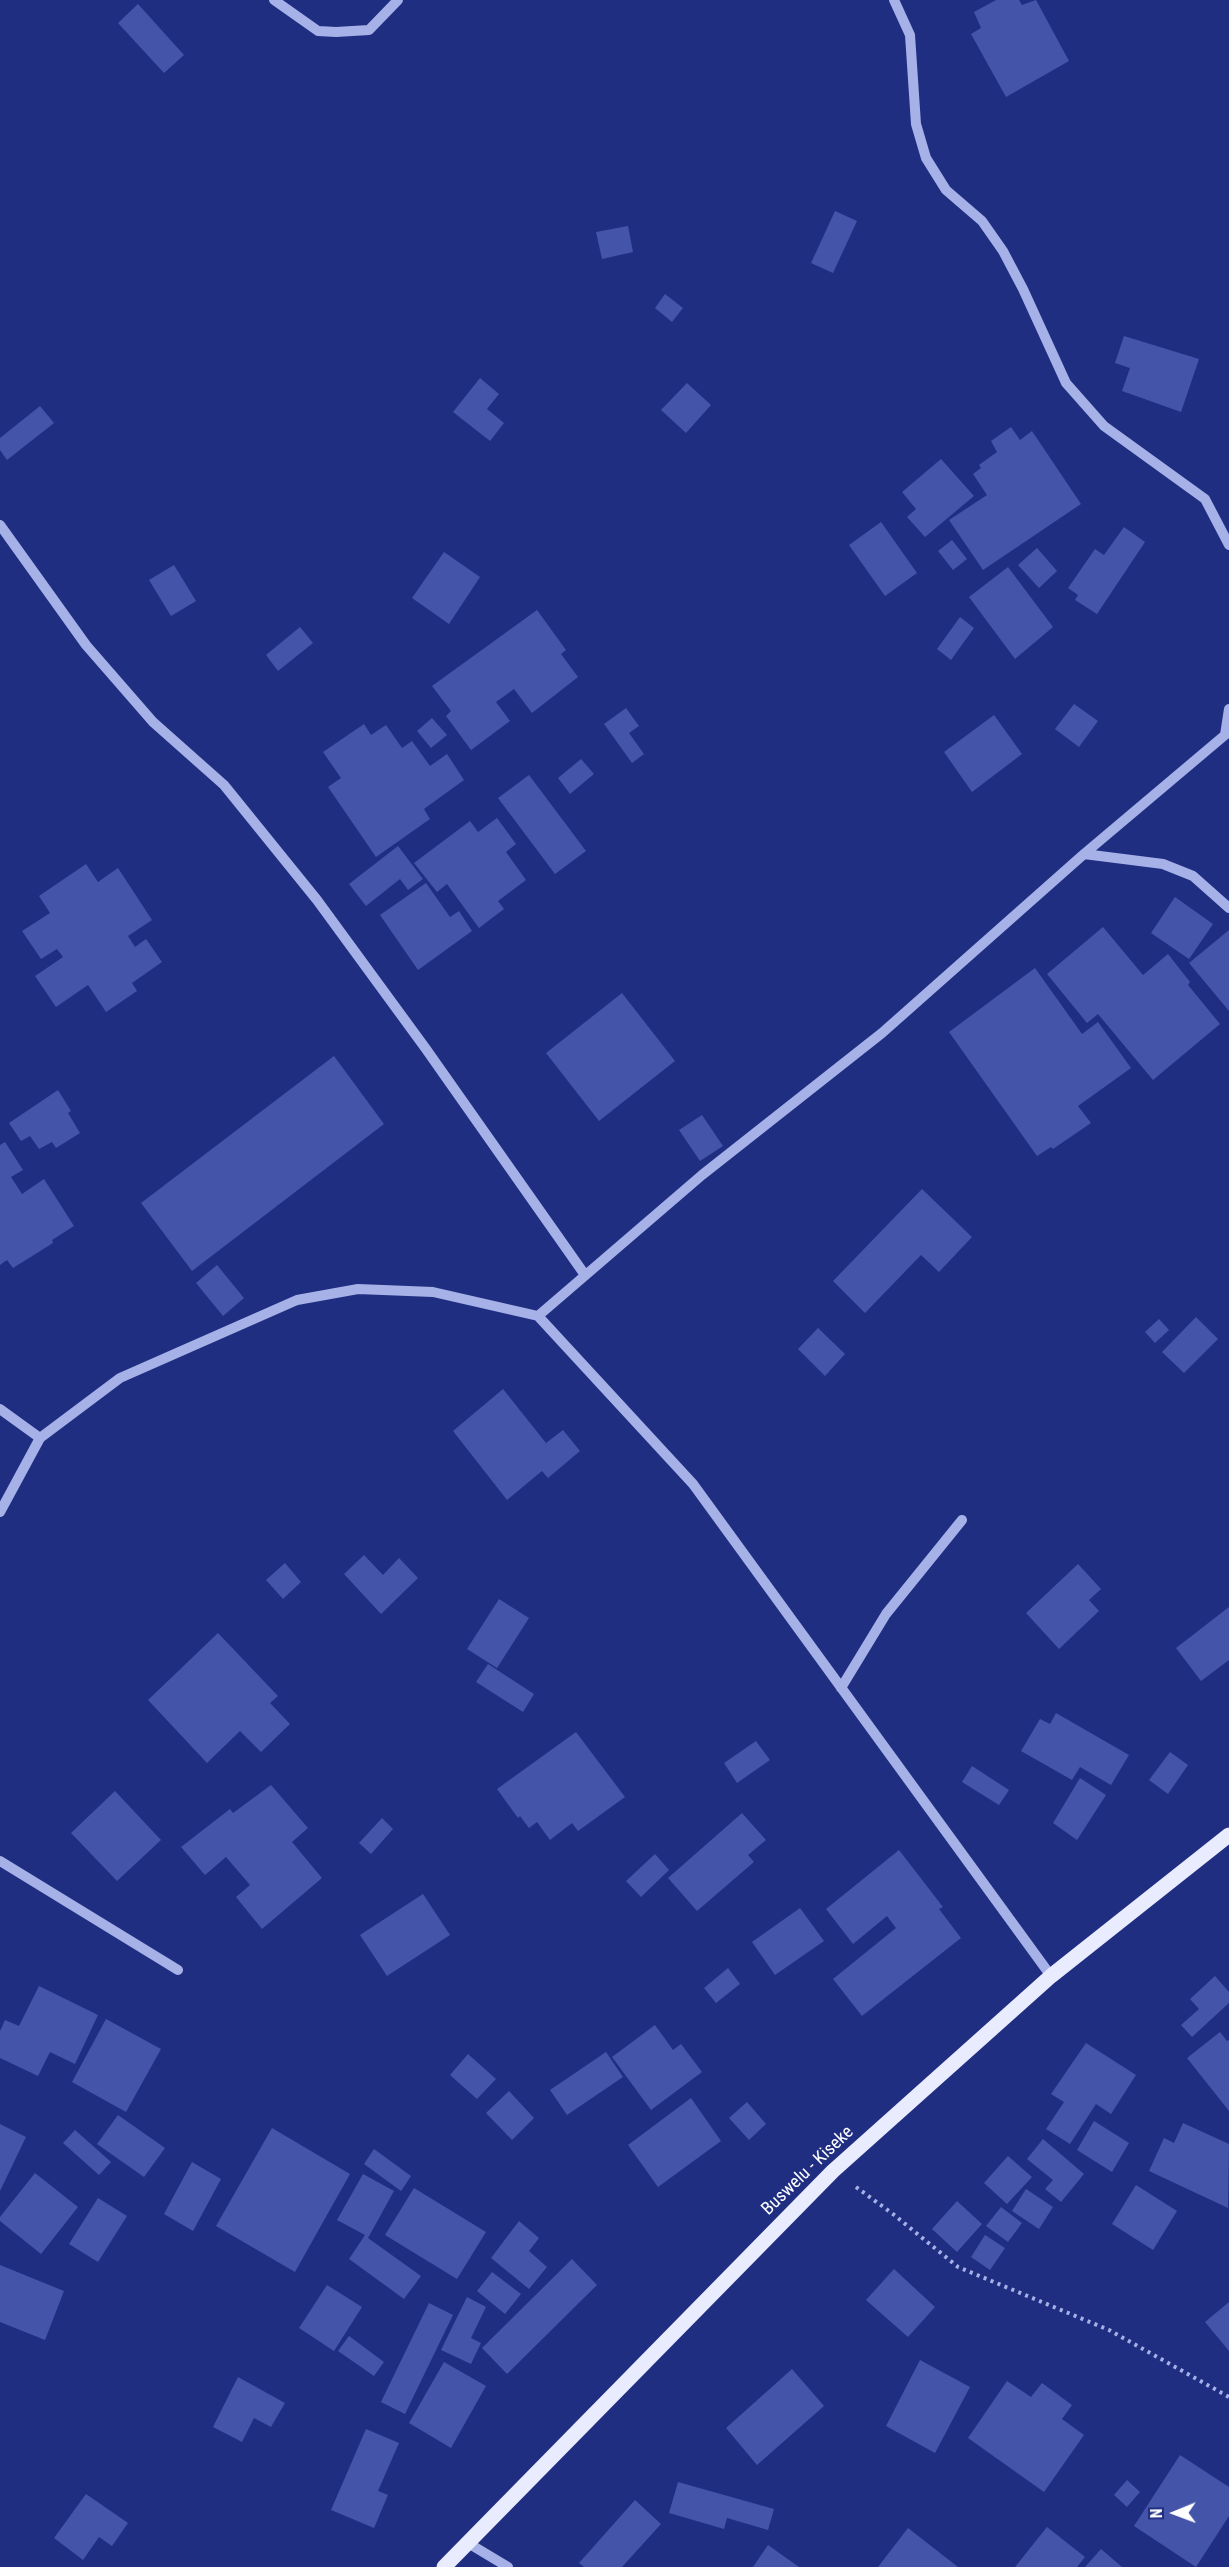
<!DOCTYPE html>
<html>
<head>
<meta charset="utf-8">
<style>
  body { margin:0 }
  #map { position:relative; width:1229px; height:2567px; overflow:hidden; background:#202e82; font-family:"Roboto Condensed",sans-serif }
  canvas { display:block }
  .north { position:absolute; left:1145px; top:2483px; width:60px; height:60px; -webkit-text-stroke:4px #202e82; paint-order:stroke; rotate:269deg; font-size:16px; font-weight:700; line-height:24px; text-align:center; color:#fff }
  .north::after { content:''; display:block; margin:auto; width:21px; height:27px; background:#fff; clip-path:polygon(50% 0,100% 100%,50% 72%,0 100%) }
</style>
</head>
<body>
<div id="map">
<canvas width="1229" height="2567"></canvas>
<div class="north">N</div>
</div>
<script>
const g = document.querySelector('canvas').getContext('2d');
g.lineJoin = 'round';
function fill(path, color) {
  g.fillStyle = color;
  g.fill(path, 'evenodd');
}
function toPath(rows) {
  const path = new Path2D();
  for (const r of rows) {
    path.moveTo(r[0], r[1]);
    for (let i = 2; i < r.length; i += 2) path.lineTo(r[i], r[i + 1]);
  }
  return path;
}
function strokePath(path, color, width, dash) {
  g.strokeStyle = color;
  g.lineWidth = width;
  g.lineCap = dash ? 'butt' : 'round';
  g.setLineDash(dash || []);
  g.stroke(path);
}
function drawText(font, color, halo, rows, align = 'center') {
  g.font = font + ' "Roboto Condensed",sans-serif';
  g.lineWidth = 5;
  g.setLineDash([]);
  g.textBaseline = 'middle';
  g.strokeStyle = halo;
  g.fillStyle = color;
  for (const [text, x, y, turn = 0] of rows) {
    g.save();
    g.translate(x, y);
    g.rotate((+turn || 0) * Math.PI / 180);
    g.textAlign = isNaN(turn) ? turn : align;
    if (halo) g.strokeText(text, 0, 0);
    g.fillText(text, 0, 0);
    g.restore();
  }
}
const building = toPath([
  [996,0,1019,0,1022,5,1036,0,1069,61,1006,97,971,34,981,28,974,12],
  [138,4,184,55,164,73,118,23],
  [835,211,857,221,833,273,811,263],
  [628,226,633,252,602,259,596,232],
  [665,294,683,308,672,322,655,308],
  [1124,336,1199,359,1181,412,1122,391,1130,368,1115,363],
  [480,378,499,394,487,409,504,423,490,441,453,412],
  [687,383,711,405,686,433,661,410],
  [40,406,54,423,7,460,0,450,0,438],
  [1011,427,1020,440,1032,431,1081,504,983,570,949,520,987,495,973,474,981,468,979,465,997,452,991,441],
  [941,459,974,496,925,537,907,517,916,509,902,492],
  [881,522,917,573,885,596,849,545],
  [1124,527,1145,542,1097,614,1075,600,1078,595,1068,588,1095,549,1104,555],
  [952,540,967,559,953,570,938,551],
  [1037,548,1057,571,1039,588,1018,565],
  [444,552,480,577,449,624,412,598],
  [174,565,196,601,171,616,149,580],
  [1008,567,1053,627,1015,659,969,597],
  [537,610,566,650,561,654,578,677,532,713,514,689,496,702,510,721,471,750,446,716,451,711,432,686],
  [960,617,974,628,951,660,937,649],
  [300,627,313,643,278,671,266,655],
  [1074,704,1098,721,1079,747,1055,729],
  [626,708,639,726,629,733,644,754,632,763,604,724],
  [994,715,1022,754,972,792,944,752],
  [432,718,447,735,431,748,417,731],
  [364,724,371,735,386,725,402,748,412,741,430,766,447,754,464,780,424,809,430,819,376,857,328,787,341,778,323,752],
  [581,759,594,774,570,794,558,778],
  [529,775,586,851,555,874,498,798],
  [497,818,516,844,506,852,526,880,498,901,504,909,479,928,447,884,437,892,414,863,470,821,478,832],
  [398,846,423,879,408,890,400,879,366,906,349,884],
  [86,864,98,882,118,868,152,920,128,936,135,947,146,939,162,962,132,983,137,991,106,1012,88,985,56,1007,35,976,63,957,57,949,41,959,22,931,50,913,39,896],
  [426,883,450,917,459,911,472,931,418,970,380,915],
  [1175,897,1213,924,1189,959,1151,933],
  [1103,927,1143,975,1168,954,1190,982,1188,985,1220,1024,1153,1080,1098,1014,1087,1023,1047,974],
  [1229,930,1229,1011,1189,963],
  [1035,968,1082,1034,1098,1022,1131,1068,1078,1106,1091,1123,1053,1149,1051,1147,1037,1156,949,1032],
  [622,993,675,1061,599,1121,546,1053],
  [334,1056,384,1124,192,1271,141,1203],
  [58,1090,71,1111,68,1113,80,1133,56,1148,52,1142,39,1149,30,1136,21,1141,9,1123],
  [702,1115,723,1146,700,1161,679,1130],
  [5,1142,23,1170,11,1177,22,1194,44,1179,74,1226,52,1240,53,1243,13,1268,7,1260,0,1265,0,1145],
  [922,1189,972,1237,939,1272,921,1255,865,1313,833,1281],
  [217,1265,244,1298,223,1316,196,1283],
  [1196,1317,1218,1339,1184,1373,1162,1352],
  [1159,1319,1169,1330,1155,1343,1145,1332],
  [818,1328,845,1354,825,1376,798,1349],
  [503,1389,546,1443,563,1430,580,1451,548,1478,542,1471,507,1500,453,1431],
  [364,1555,383,1575,399,1558,418,1578,381,1614,344,1574],
  [285,1563,301,1582,283,1599,266,1580],
  [1078,1564,1101,1589,1089,1600,1099,1611,1059,1649,1026,1613],
  [499,1599,529,1618,497,1668,467,1649],
  [1229,1607,1229,1660,1201,1681,1176,1648],
  [218,1633,278,1696,270,1703,290,1724,261,1752,240,1731,207,1763,148,1700],
  [488,1664,534,1694,523,1712,476,1682],
  [1056,1713,1129,1755,1111,1785,1080,1767,1072,1780,1021,1751,1040,1719,1050,1724],
  [576,1732,625,1797,578,1831,572,1823,550,1840,537,1822,529,1828,520,1816,518,1818,497,1789],
  [756,1741,770,1760,737,1783,724,1763],
  [1170,1752,1188,1765,1168,1794,1149,1780],
  [972,1766,1009,1790,999,1805,962,1782],
  [1080,1778,1106,1795,1077,1840,1053,1823],
  [271,1785,308,1828,292,1842,322,1878,262,1929,236,1897,250,1885,226,1857,205,1875,181,1847,230,1809,233,1813],
  [115,1791,161,1840,117,1881,71,1833],
  [742,1813,766,1840,748,1855,754,1862,697,1911,668,1878],
  [382,1818,393,1829,371,1854,359,1843],
  [899,1850,943,1907,939,1909,961,1938,862,2016,833,1979,896,1928,887,1916,853,1944,826,1909],
  [655,1854,669,1870,641,1897,626,1881],
  [423,1894,450,1935,387,1976,360,1935],
  [800,1908,824,1941,775,1975,752,1942],
  [728,1968,740,1984,716,2003,704,1988],
  [1215,1976,1229,1992,1229,2003,1192,2037,1181,2025,1199,2009,1190,1999],
  [39,1986,98,2015,75,2064,50,2052,38,2076,0,2058,0,2031,5,2020,19,2026],
  [106,2019,161,2049,126,2112,72,2082],
  [655,2025,673,2050,681,2044,702,2072,651,2110,612,2057],
  [1220,2032,1227,2041,1229,2040,1229,2111,1187,2058],
  [1086,2043,1136,2075,1111,2114,1096,2104,1070,2144,1046,2129,1064,2102,1051,2094],
  [606,2052,623,2077,567,2115,550,2090],
  [468,2054,496,2079,477,2099,450,2075],
  [509,2091,534,2118,512,2140,486,2113],
  [691,2098,721,2141,658,2187,628,2145],
  [747,2102,766,2124,749,2140,729,2118],
  [118,2115,165,2148,144,2177,97,2144],
  [1094,2121,1129,2143,1112,2172,1077,2150],
  [1183,2123,1229,2144,1228,2208,1149,2171,1164,2138,1174,2143],
  [0,2124,26,2137,0,2191],
  [272,2128,350,2174,295,2272,216,2226],
  [75,2130,111,2162,99,2175,63,2143],
  [1043,2139,1084,2174,1061,2202,1045,2189,1053,2180,1027,2159],
  [374,2149,411,2176,401,2191,364,2164],
  [1008,2156,1032,2177,1007,2204,984,2183],
  [192,2162,221,2179,193,2231,164,2214],
  [35,2173,78,2207,41,2254,0,2221,0,2217],
  [363,2174,394,2191,368,2238,421,2276,404,2299,349,2259,365,2235,337,2220],
  [1136,2185,1177,2211,1153,2250,1112,2224],
  [414,2188,486,2232,457,2279,385,2235],
  [1026,2189,1053,2207,1039,2229,1012,2211],
  [98,2198,127,2216,98,2262,69,2244],
  [957,2201,982,2224,957,2252,932,2229],
  [1001,2207,1022,2223,1008,2242,986,2226],
  [519,2221,539,2238,529,2251,547,2267,529,2289,491,2258],
  [985,2235,1005,2248,990,2270,971,2257],
  [572,2259,597,2285,507,2374,482,2348],
  [0,2265,64,2291,45,2340,0,2322],
  [894,2269,935,2307,908,2337,866,2300],
  [492,2272,521,2294,505,2314,477,2291],
  [327,2285,362,2307,334,2351,299,2328],
  [467,2297,486,2307,471,2338,481,2343,471,2364,441,2350],
  [1229,2302,1229,2351,1205,2322],
  [429,2303,453,2315,405,2414,381,2402],
  [349,2336,384,2362,374,2376,338,2351],
  [920,2360,970,2387,935,2453,886,2426],
  [444,2362,486,2386,451,2448,409,2423],
  [792,2369,824,2406,757,2465,726,2428],
  [238,2377,285,2403,271,2427,254,2418,242,2442,213,2427],
  [1007,2381,1031,2397,1042,2383,1072,2405,1062,2419,1084,2435,1044,2492,968,2438],
  [366,2429,399,2443,378,2491,388,2495,374,2528,331,2510],
  [1180,2455,1229,2487,1229,2516,1196,2567,1134,2526],
  [1127,2480,1140,2492,1127,2507,1114,2495],
  [678,2482,774,2509,768,2530,727,2518,724,2529,669,2513],
  [86,2494,128,2523,112,2546,99,2537,83,2560,54,2538],
  [635,2500,661,2524,622,2567,584,2567,579,2563],
  [1047,2527,1085,2557,1077,2567,1015,2567],
  [908,2528,958,2567,878,2567],
  [768,2545,799,2567,753,2567],
  [1101,2549,1122,2567,1085,2567]
]);
const path = toPath([
  [856,2187,893,2214,958,2267,1109,2330,1229,2397]
]);
const minor = toPath([
  [274,0,318,31,336,32,369,30,398,0],
  [894,0,910,35,916,124,926,158,946,190,982,221,1003,251,1023,289,1066,383,1104,426,1205,499,1229,545],
  [0,525,86,645,153,722,224,785,317,900,426,1049,585,1275],
  [1084,854,1163,864,1193,876,1229,908],
  [538,1316,702,1175,882,1033,1084,854,1225,735,1229,709],
  [0,1409,40,1438],
  [0,1512,40,1438,120,1378,297,1300,358,1289,433,1292,538,1316,693,1484,1051,1976],
  [841,1688,886,1614,962,1520],
  [0,1861,178,1970],
  [468,2543,508,2567]
]);
const major = toPath([
  [444,2567,833,2171,1051,1976,1229,1835]
]);
const streetNames = [
  ["Buswelu - Kiseke",808,2171,-44]
];
fill(building, '#4454a9');
strokePath(path, '#a6b1e8', 4, [3, 4.5]);
strokePath(minor, '#a6b1e8', 10);
strokePath(major, '#e9ebfe', 15);
drawText('18px', '#fff', '#202e82', streetNames);
</script>
</body>
</html>
